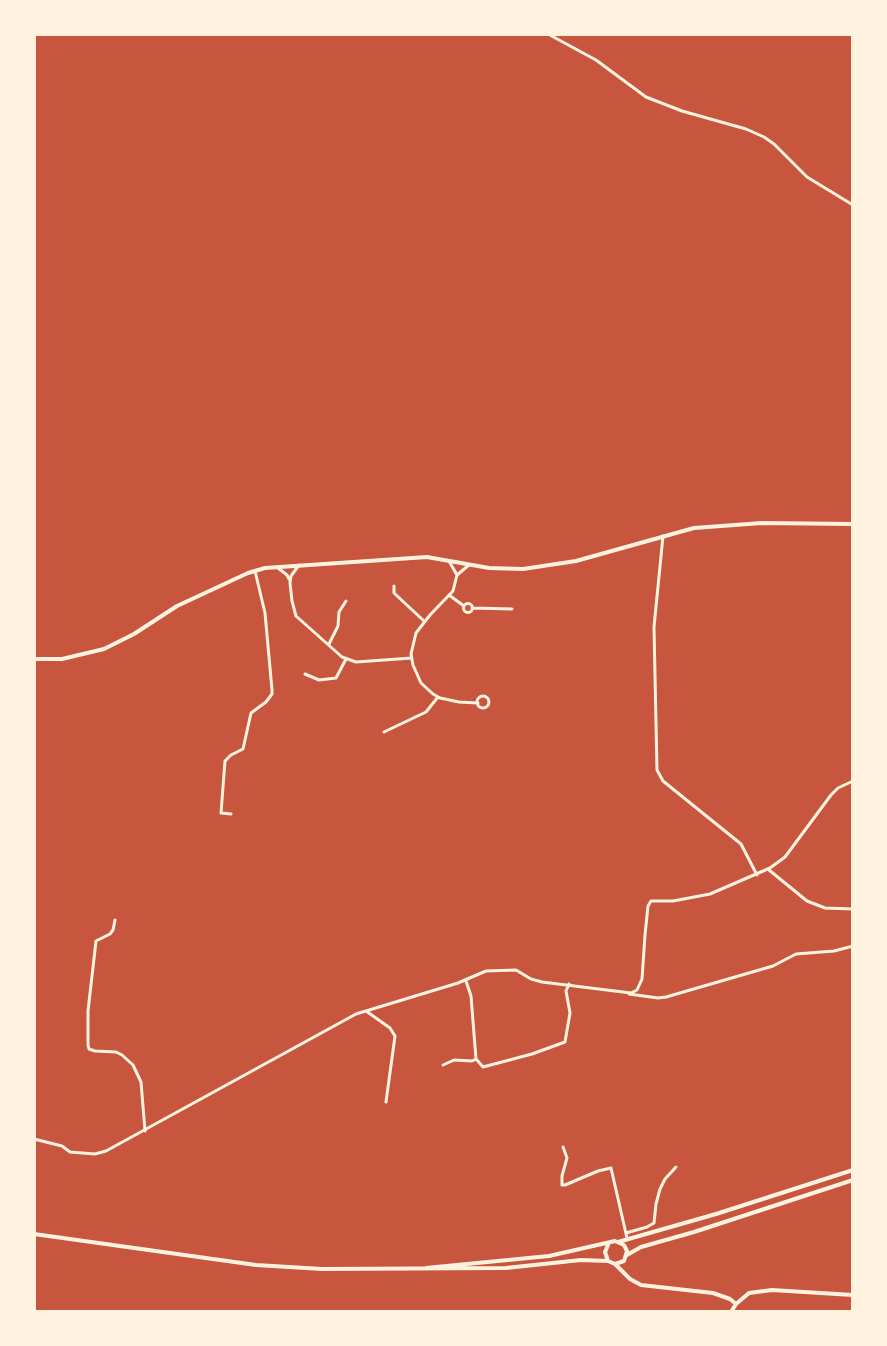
<!DOCTYPE html>
<html>
<head>
<meta charset="utf-8">
<style>
  body { margin:0 }
  #map { position:relative; width:887px; height:1346px; overflow:hidden; background:#c8553d; font-family:"Fira Sans",sans-serif }
  canvas { display:block }
  .frame { position:absolute; inset:0; border:36px solid #fff3e0; pointer-events:none }
</style>
</head>
<body>
<div id="map">
<canvas width="887" height="1346"></canvas>
<div class="frame"></div>
</div>
<script>
const g = document.querySelector('canvas').getContext('2d');
g.lineJoin = 'round';
function toPath(rows) {
  const path = new Path2D();
  for (const r of rows) {
    if (r.length === 3) {
      path.moveTo(r[0] + r[2], r[1]);
      path.arc(r[0], r[1], r[2], 0, 2 * Math.PI);
      continue;
    }
    path.moveTo(r[0], r[1]);
    for (let i = 2; i < r.length; i += 2) path.lineTo(r[i], r[i + 1]);
  }
  return path;
}
function strokePath(path, color, width, dash) {
  g.strokeStyle = color;
  g.lineWidth = width;
  g.lineCap = dash ? 'butt' : 'round';
  g.setLineDash(dash || []);
  g.stroke(path);
}
const minor = toPath([
  [548,34,596,60,646,97,682,111,746,129,764,137,774,144,807,177,853,205],
  [663,536,654,627,657,770,663,781,741,844,757,875],
  [449,561,457,575],
  [299,565,291,576,290,583,292,601,296,616,342,657,356,662,412,658],
  [469,565,457,575,453,591,430,615,416,633,411,654,413,665,421,683,433,694,440,698,459,702,478,703],
  [278,568,287,575,289,579],
  [394,586,394,593,424,621],
  [449,595,464,606],
  [468,608,4.5],
  [472,608,512,609],
  [329,644,338,626,339,612,346,601],
  [305,674,319,680,336,678,346,659],
  [483,702,6],
  [384,732,426,712,438,697],
  [231,814,221,813,225,761,231,755,243,749,251,713,266,702,272,694,272,690,265,613,255,571],
  [769,870,807,901,825,908,853,909],
  [115,920,113,930,110,934,96,941,88,1011,88,1045,89,1049,95,1051,116,1052,122,1055,133,1065,141,1082,145,1131],
  [466,981,471,996,476,1059,483,1067,532,1054,565,1042,570,1013,566,991,569,984],
  [629,994,658,998,666,997,773,966,796,954,834,951,853,946],
  [366,1011,390,1028,395,1036,386,1102],
  [443,1065,454,1060,472,1061,476,1059],
  [34,1139,62,1146,70,1152,95,1154,106,1151,356,1014,458,983,486,971,516,970,531,979,542,982,631,993,637,990,642,979,645,935,648,906,651,901,673,901,710,894,770,868,785,857,831,795,838,788,853,781],
  [563,1147,567,1158,562,1176,562,1185,565,1185,598,1171,611,1168,627,1238],
  [626,1233,647,1227,654,1223,656,1204,660,1189,665,1179,676,1167]
]);
const tertiary = toPath([
  [34,659,62,659,104,649,134,634,177,606,248,573,265,568,427,557,489,568,523,569,576,561,694,528,762,523,853,524],
  [615,1264,630,1279,641,1285,713,1293,730,1299,736,1304],
  [731,1312,736,1304,749,1293,772,1290,853,1295]
]);
const secondary = toPath([
  [34,1234,256,1265,322,1269,506,1268,581,1260,608,1261,615,1264,624,1261,627,1251,624,1245,615,1241,549,1256,426,1268],
  [618,1242,716,1214,853,1170],
  [608,1245,605,1252,608,1261],
  [627,1255,641,1247,694,1232,853,1180]
]);
strokePath(minor, '#fff3e0', 3);
strokePath(tertiary, '#fff3e0', 4);
strokePath(secondary, '#fff3e0', 4);
</script>
</body>
</html>
